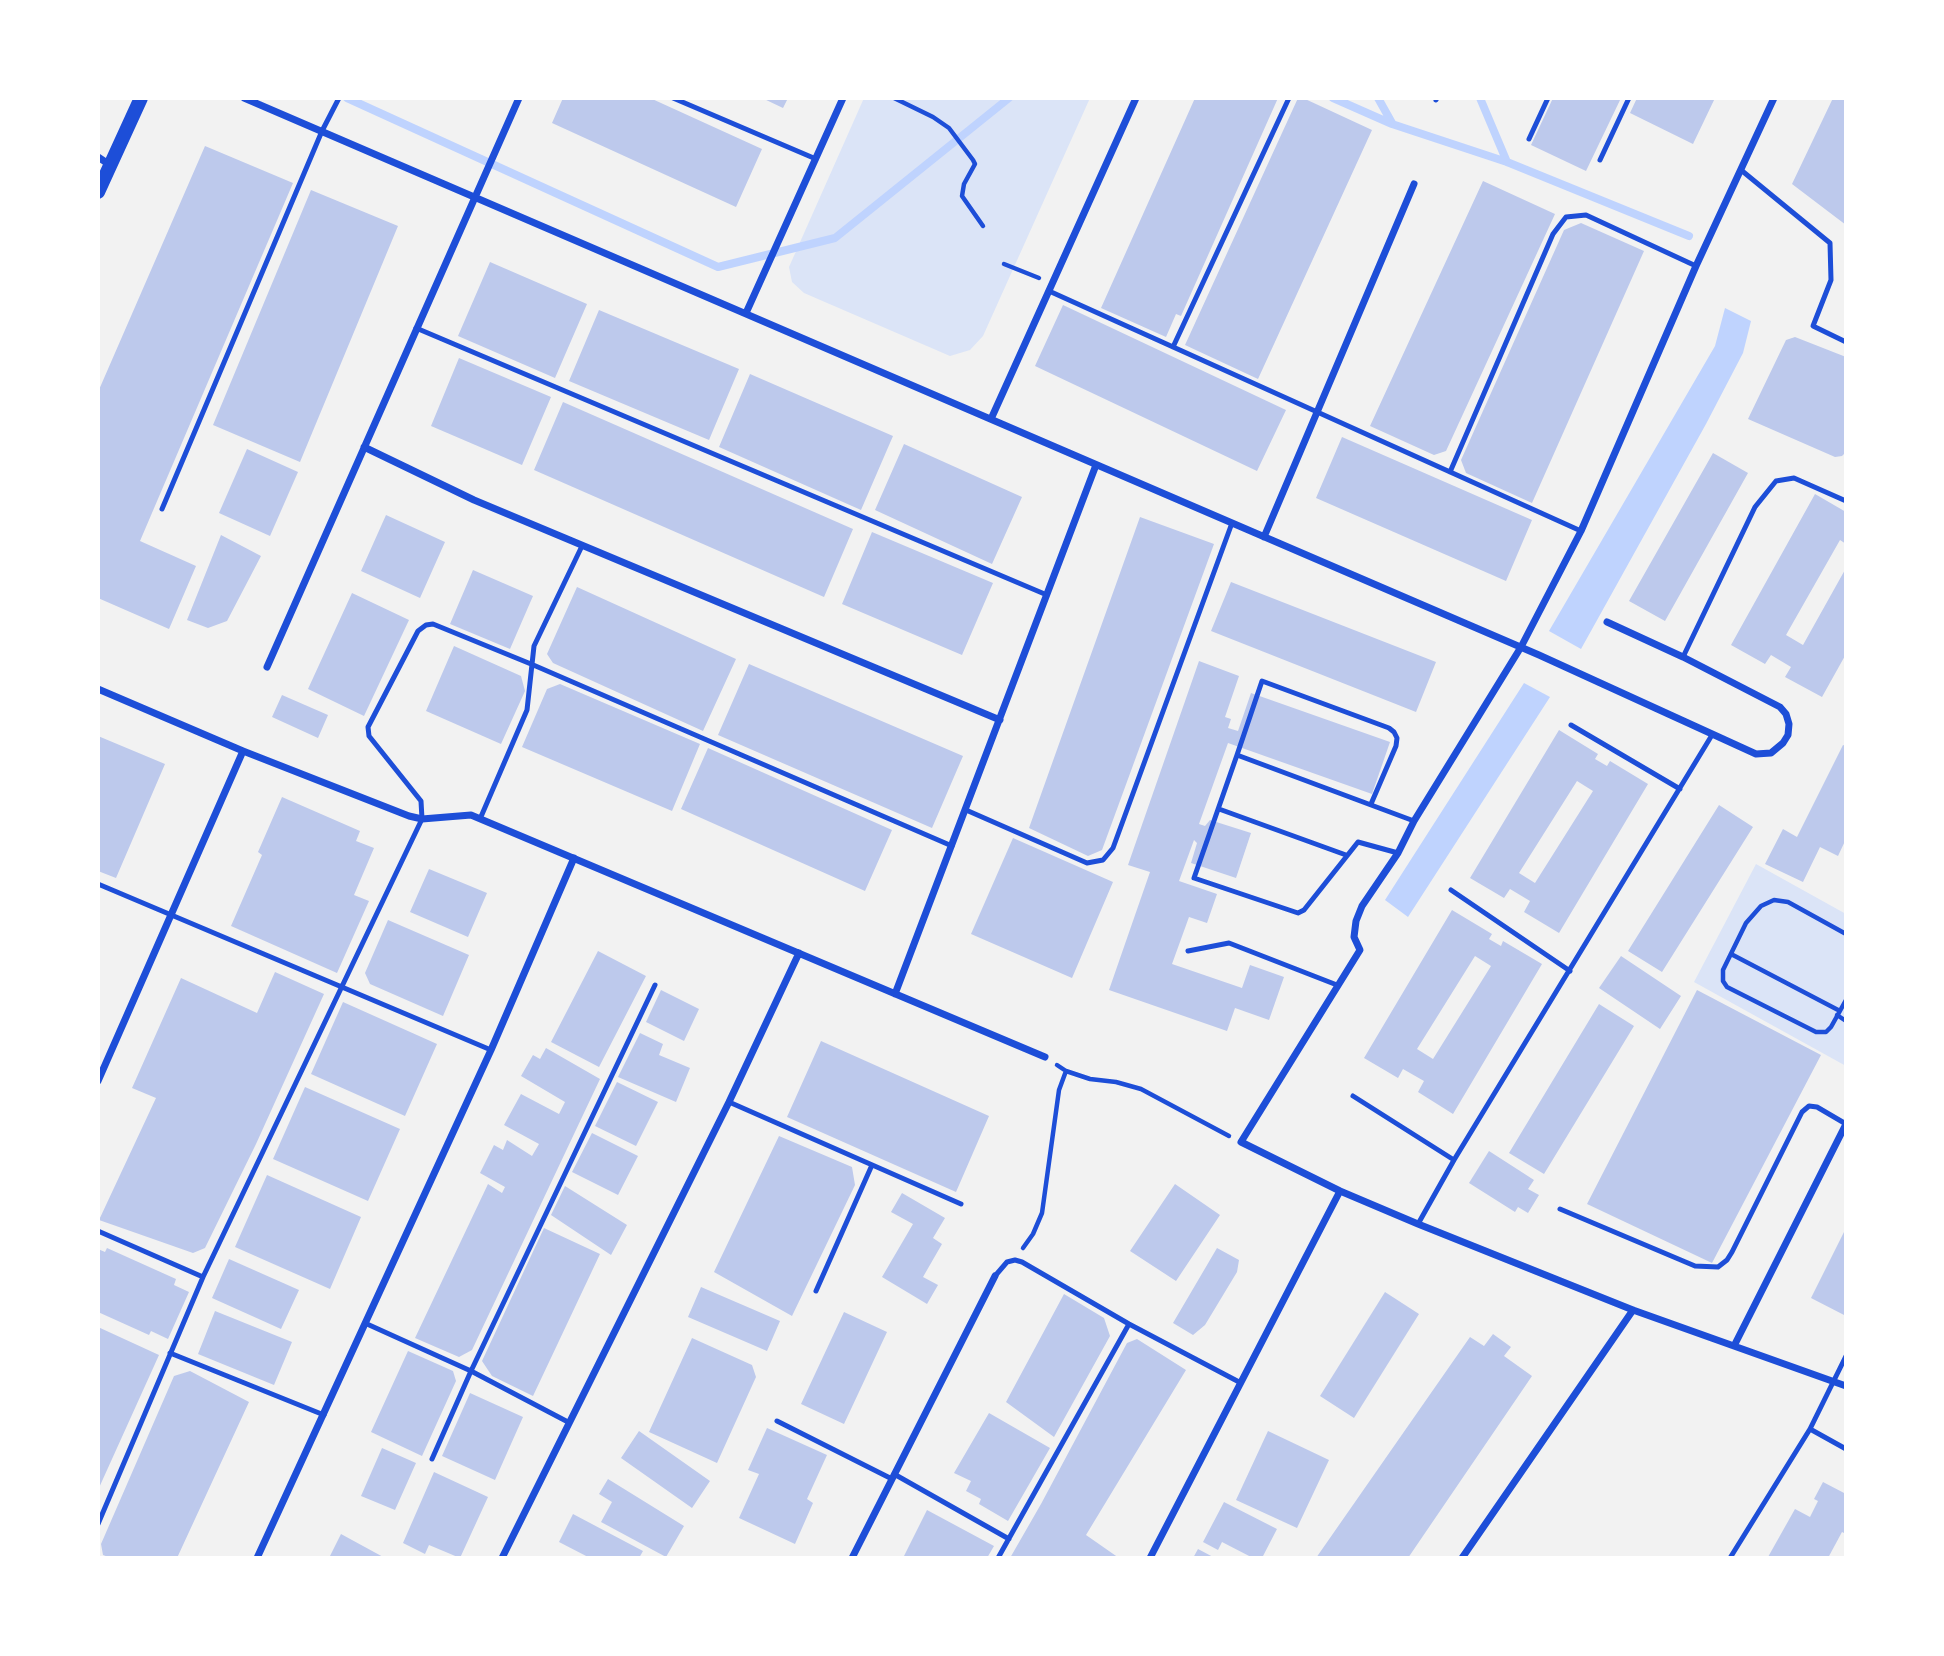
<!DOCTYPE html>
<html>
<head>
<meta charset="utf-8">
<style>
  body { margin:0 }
  #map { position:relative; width:1944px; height:1656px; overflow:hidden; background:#f2f2f2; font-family:"Exo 2",sans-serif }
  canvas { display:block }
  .frame { position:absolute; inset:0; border:100px solid #fff; pointer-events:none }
</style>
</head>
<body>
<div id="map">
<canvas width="1944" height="1656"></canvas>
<div class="frame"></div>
</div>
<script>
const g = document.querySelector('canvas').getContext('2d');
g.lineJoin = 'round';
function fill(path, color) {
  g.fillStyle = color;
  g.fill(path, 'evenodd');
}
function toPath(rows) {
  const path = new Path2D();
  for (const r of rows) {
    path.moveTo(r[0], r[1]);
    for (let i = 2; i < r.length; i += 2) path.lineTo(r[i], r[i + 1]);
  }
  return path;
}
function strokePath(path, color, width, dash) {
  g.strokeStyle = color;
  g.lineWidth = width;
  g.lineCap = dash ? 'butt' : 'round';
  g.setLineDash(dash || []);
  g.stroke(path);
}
const green = toPath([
  [864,98,1090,98,983,336,970,350,950,356,804,293,792,282,789,267],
  [1756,864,1846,914,1846,1066,1694,982]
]);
const water = toPath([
  [1725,308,1751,321,1743,353,1706,424,1581,649,1549,631,1715,346],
  [1524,683,1550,697,1408,917,1385,900]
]);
const stream = toPath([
  [347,98,718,267,835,238,1009,98],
  [1333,98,1392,124,1507,162,1689,236],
  [1378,98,1392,123],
  [1480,98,1507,162]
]);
const building = toPath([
  [563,98,650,98,762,149,736,207,552,123],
  [762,98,788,98,783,108],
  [1195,98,1278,98,1181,316,1176,314,1166,337,1101,308],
  [1298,98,1303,98,1372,130,1258,379,1185,345],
  [1553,98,1621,98,1586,171,1531,145],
  [1637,98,1715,98,1693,144,1630,113],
  [1833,98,1846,98,1846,225,1792,184],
  [205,146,293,183,140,541,196,566,169,629,98,598,98,392],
  [1483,181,1555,214,1446,451,1434,455,1370,426],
  [311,190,398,226,300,462,213,425],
  [1581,223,1644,251,1532,503,1466,473,1461,460,1564,230],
  [490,262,587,304,555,378,458,336],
  [1063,305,1286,410,1257,471,1035,366],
  [599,310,739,369,709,440,569,381],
  [1795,337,1846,357,1846,452,1842,456,1835,457,1748,419,1786,340],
  [459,358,551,397,522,465,431,426],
  [750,374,893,436,861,510,719,447],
  [563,402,853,529,824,597,534,470],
  [1342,437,1532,520,1506,581,1316,498],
  [904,444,1022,497,992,564,875,510],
  [247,449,298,472,270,536,219,513],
  [1713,453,1748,473,1665,621,1629,601],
  [1815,494,1846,512,1846,544,1840,540,1786,635,1803,645,1846,568,1846,654,1822,697,1785,677,1791,667,1771,655,1765,664,1731,645],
  [386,515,445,542,420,598,361,571],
  [1140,517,1214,544,1102,850,1088,856,1029,828],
  [872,532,993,583,962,655,842,604],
  [221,535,261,556,227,621,208,628,187,620],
  [473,570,533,596,510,649,450,624],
  [1231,582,1436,662,1416,712,1211,631],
  [577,587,736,659,703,731,553,663,547,654],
  [352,593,409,620,364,716,308,689],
  [454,646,521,676,525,691,501,744,426,711],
  [1199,661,1239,676,1225,717,1231,719,1228,728,1238,731,1251,693,1390,742,1372,794,1228,743,1199,824,1205,826,1210,820,1251,833,1236,878,1191,863,1197,843,1194,840,1179,881,1217,894,1207,923,1189,917,1172,964,1242,988,1250,965,1284,977,1269,1020,1235,1008,1227,1031,1109,990,1150,872,1128,865],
  [749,664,963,756,932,828,718,735],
  [560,684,700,744,672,811,522,747,547,689],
  [282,695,328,715,318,738,272,717],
  [1559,730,1598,754,1595,759,1607,766,1610,761,1648,784,1559,933,1524,912,1530,901,1510,889,1504,898,1470,878],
  [1577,781,1593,791,1535,883,1519,873],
  [98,736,165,764,116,878,98,871],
  [1843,745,1846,746,1846,839,1838,856,1820,847,1803,882,1765,864,1783,829,1797,837],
  [708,748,892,830,865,891,681,809],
  [282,797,360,831,356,841,374,848,354,895,369,901,337,973,231,926,262,855,258,852],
  [1719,805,1753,827,1662,972,1628,951],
  [1013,838,1113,882,1072,978,971,934],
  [429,869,487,893,468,937,410,912],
  [1452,910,1492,934,1489,939,1501,946,1503,941,1542,964,1453,1114,1418,1092,1424,1081,1403,1069,1398,1078,1364,1058],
  [1475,956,1491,966,1433,1059,1417,1049],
  [388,920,469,955,443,1016,370,984,365,973],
  [598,951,646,976,599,1067,551,1042],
  [1621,956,1681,996,1660,1029,1599,988],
  [275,972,324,994,256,1144,205,1248,193,1253,99,1220,156,1098,132,1088,181,978,257,1013],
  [661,990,699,1009,684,1041,646,1022],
  [1697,990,1821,1055,1712,1263,1587,1204],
  [343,1002,437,1044,405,1116,311,1074],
  [1599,1004,1634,1026,1544,1174,1509,1153],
  [640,1033,663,1044,659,1055,690,1068,676,1102,618,1077],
  [821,1041,989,1116,956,1192,787,1117],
  [546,1048,600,1079,472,1350,459,1357,415,1338,488,1184,502,1193,505,1187,480,1173,494,1145,503,1150,507,1140,532,1156,539,1144,504,1125,521,1094,559,1114,565,1102,521,1076,533,1055,540,1059],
  [617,1082,658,1102,636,1146,595,1126],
  [305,1087,400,1129,368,1201,273,1159],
  [592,1133,638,1156,618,1195,572,1172],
  [779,1136,852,1167,855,1185,792,1316,714,1272],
  [1489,1151,1534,1180,1528,1189,1539,1195,1528,1213,1518,1207,1515,1212,1469,1183],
  [267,1175,361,1217,330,1289,235,1247],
  [1175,1184,1220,1215,1176,1281,1130,1251],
  [565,1186,627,1225,611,1255,551,1215],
  [902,1193,945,1218,933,1238,942,1244,923,1277,938,1285,927,1304,882,1277,913,1224,891,1212],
  [544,1228,600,1254,533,1396,492,1376,482,1361],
  [1846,1228,1846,1316,1811,1298],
  [107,1248,176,1279,174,1285,189,1292,168,1339,151,1331,149,1335,98,1312,98,1249,105,1252],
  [1217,1248,1239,1260,1237,1272,1205,1325,1193,1335,1173,1323],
  [229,1259,299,1290,281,1329,212,1298],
  [701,1287,780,1321,767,1351,688,1317],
  [1385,1292,1419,1314,1354,1418,1320,1396],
  [1064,1294,1104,1318,1110,1336,1054,1437,1006,1402],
  [215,1311,292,1342,274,1385,198,1354],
  [844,1312,887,1332,844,1424,801,1404],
  [98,1327,159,1355,98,1490],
  [1493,1334,1511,1347,1504,1356,1532,1376,1408,1558,1316,1558,1470,1337,1484,1346],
  [692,1338,752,1365,756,1377,717,1463,649,1432],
  [1137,1339,1186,1370,1086,1535,1119,1558,1010,1558,1041,1504,1127,1343],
  [408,1351,453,1371,456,1381,422,1456,371,1432],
  [190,1371,249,1402,177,1558,111,1558,103,1555,101,1544,174,1376],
  [470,1393,523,1417,495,1480,442,1456],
  [989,1413,1050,1448,1008,1521,979,1504,981,1499,966,1491,971,1481,954,1473],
  [767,1428,827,1455,807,1499,813,1503,795,1544,739,1518,759,1474,748,1470],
  [639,1431,710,1481,692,1508,621,1458],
  [1268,1431,1329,1460,1297,1528,1236,1500],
  [382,1448,416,1463,395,1510,361,1496],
  [434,1472,488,1497,460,1558,429,1545,425,1554,403,1543],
  [608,1479,684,1526,666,1557,601,1522,612,1502,599,1494],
  [1823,1482,1846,1494,1846,1534,1842,1532,1828,1558,1768,1557,1795,1509,1810,1517,1818,1501,1814,1499],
  [1224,1502,1277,1529,1262,1558,1253,1558,1222,1542,1218,1550,1203,1542],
  [927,1510,994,1546,987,1558,903,1558],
  [573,1514,643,1551,639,1558,590,1558,559,1542],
  [341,1534,385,1558,329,1558],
  [1198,1549,1215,1558,1193,1558]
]);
const path = toPath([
  [894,98,933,117,949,128,973,160,975,164,964,184,962,196,983,226],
  [1004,264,1039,278],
  [1846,934,1788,902,1774,900,1761,906,1746,923,1723,970,1723,981,1727,987,1816,1032,1826,1032,1831,1027,1846,1000],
  [1731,954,1840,1011],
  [1837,1015,1846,1021],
  [1057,1065,1066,1071,1090,1079,1116,1082,1141,1089,1229,1136],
  [1023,1248,1033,1234,1042,1213,1059,1090,1066,1071]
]);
const service = toPath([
  [673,98,816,159],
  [1436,100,1437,98],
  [1529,139,1548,98],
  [1600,160,1629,98],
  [1741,170,1830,243,1831,280,1813,326,1846,342],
  [1049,291,1581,531],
  [416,328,1047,595],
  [1173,347,1289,98],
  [1450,472,1553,234,1566,217,1586,215,1696,266],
  [162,509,322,131,339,98],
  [1683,657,1755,507,1776,481,1794,478,1846,501],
  [1571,725,1680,789],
  [1237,755,1262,681,1389,728,1394,732,1397,738,1396,746,1371,804],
  [1219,809,1346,855],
  [966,810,1087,863,1103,860,1113,848,1232,523],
  [480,819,527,710,534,646,582,546],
  [1398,853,1358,842,1304,910,1298,913,1194,878,1237,755,1414,821],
  [98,884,491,1050],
  [1451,890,1570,971],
  [1188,951,1229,943,1337,985],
  [1353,1096,1454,1160],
  [729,1102,961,1204],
  [1560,1209,1695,1266,1718,1267,1727,1260,1732,1252,1802,1112,1809,1106,1817,1107,1846,1124],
  [1418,1224,1454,1160,1712,735],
  [98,1231,203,1277],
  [995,1276,1007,1262,1015,1260,1022,1262,1129,1324,1241,1383],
  [816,1291,872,1165],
  [367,1324,471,1371,568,1422],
  [170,1353,324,1415],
  [777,1421,892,1479],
  [1810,1429,1846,1449],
  [432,1459,471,1371,655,985],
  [894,1474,1009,1539],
  [98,1524,203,1277,422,819,421,801,369,736,368,727,418,631,426,625,433,624,531,664,952,846],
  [998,1558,1129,1324],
  [1730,1558,1810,1429,1846,1356]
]);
const minor = toPath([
  [244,98,1539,655,1756,754,1771,753,1783,743,1788,735,1789,724,1786,714,1780,707,1683,657,1607,622],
  [1774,98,1696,266,1581,531,1521,647,1414,821,1398,853,1362,906,1356,921,1354,937,1360,950,1241,1142,1340,1191,1418,1224,1633,1310,1846,1386],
  [98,157,110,165],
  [746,313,843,98],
  [991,419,1136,98],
  [364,447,474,500,1000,720],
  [1264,537,1414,184],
  [267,667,519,98],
  [98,689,243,751,409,816,422,819,471,815,1045,1057],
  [895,994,1096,465],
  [98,1081,243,751],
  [1734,1346,1846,1124],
  [257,1558,491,1050,574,858],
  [502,1558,729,1102,799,953],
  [852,1558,995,1276],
  [1150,1558,1340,1191],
  [1462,1558,1633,1310]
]);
const secondary = toPath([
  [98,192,141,98]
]);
fill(green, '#dbe4f7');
fill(water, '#bfd3fe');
strokePath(stream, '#bfd3fe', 8);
fill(building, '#bdc9ec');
strokePath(path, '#1d4ed8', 4.5);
strokePath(service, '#1d4ed8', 5);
strokePath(minor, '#1d4ed8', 7);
strokePath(secondary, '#1d4ed8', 14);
</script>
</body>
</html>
